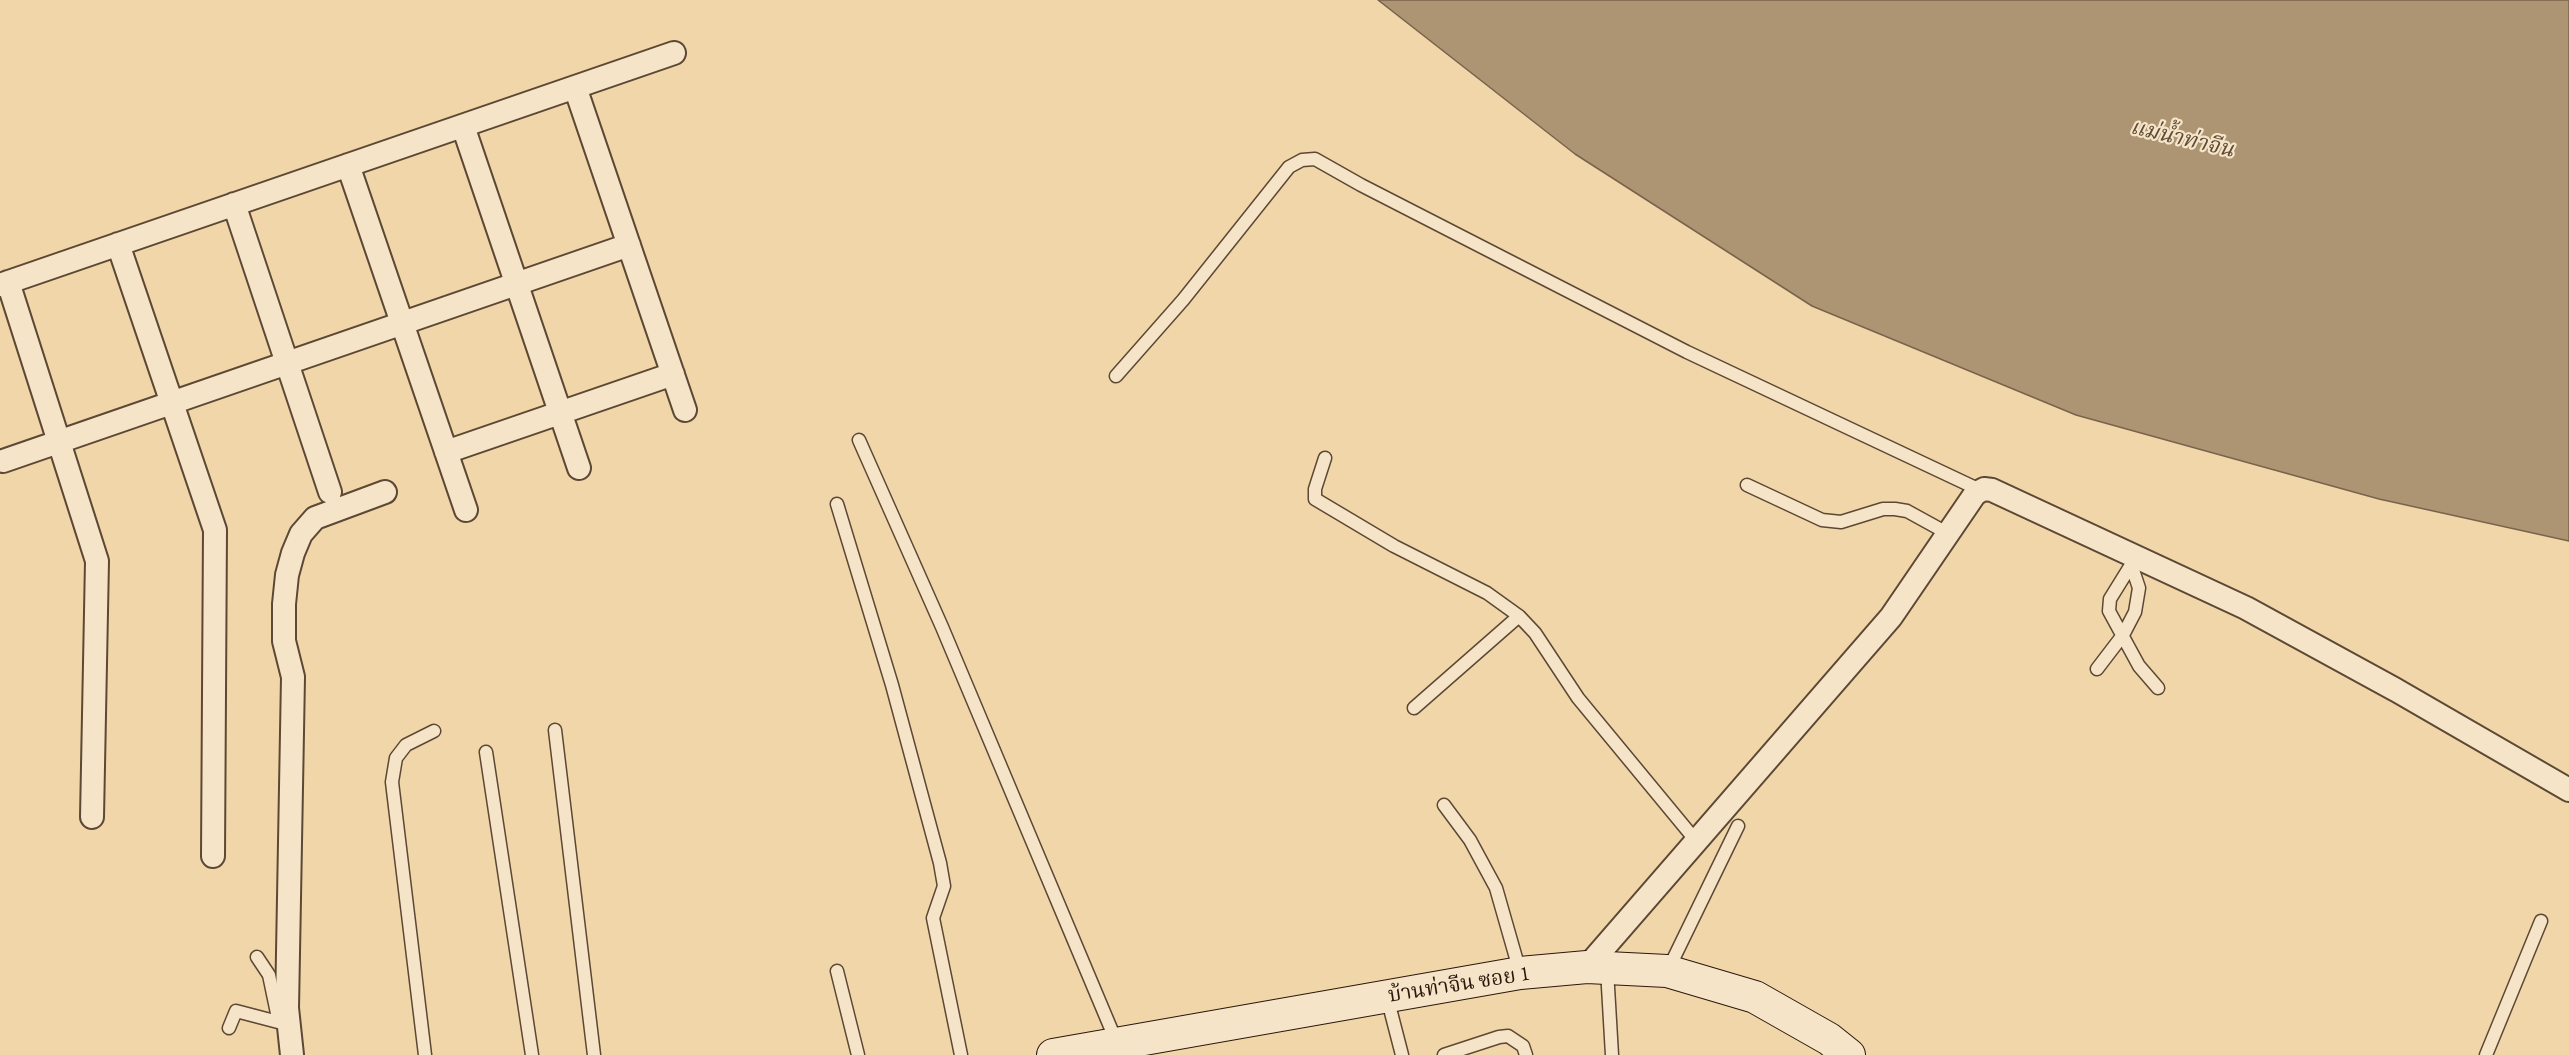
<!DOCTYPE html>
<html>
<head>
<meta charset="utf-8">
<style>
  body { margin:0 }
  canvas { display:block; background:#f0d6a9 }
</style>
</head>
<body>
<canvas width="2569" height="1055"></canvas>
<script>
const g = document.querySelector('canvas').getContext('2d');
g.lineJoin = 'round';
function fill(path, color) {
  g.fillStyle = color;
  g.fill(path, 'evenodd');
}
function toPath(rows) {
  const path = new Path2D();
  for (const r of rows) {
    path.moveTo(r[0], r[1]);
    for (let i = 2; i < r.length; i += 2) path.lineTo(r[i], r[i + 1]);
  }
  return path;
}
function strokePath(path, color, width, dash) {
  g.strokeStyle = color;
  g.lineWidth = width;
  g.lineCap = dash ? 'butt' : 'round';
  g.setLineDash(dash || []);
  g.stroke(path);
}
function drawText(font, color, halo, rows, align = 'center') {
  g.font = font + ' "EB Garamond","Noto Serif Thai",serif';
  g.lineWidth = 4.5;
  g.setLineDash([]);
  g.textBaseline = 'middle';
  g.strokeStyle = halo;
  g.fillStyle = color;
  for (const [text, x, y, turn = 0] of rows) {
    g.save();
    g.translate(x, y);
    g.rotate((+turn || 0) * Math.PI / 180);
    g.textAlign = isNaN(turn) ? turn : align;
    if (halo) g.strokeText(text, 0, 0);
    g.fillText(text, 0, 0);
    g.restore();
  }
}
const water = toPath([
  [1378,0,2569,0,2569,541,2379,499,2076,415,1812,306,1575,154,1378,0]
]);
const lane = toPath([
  [1116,376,1183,300,1289,167,1302,160,1315,159,1361,185,1687,352,1980,490],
  [859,440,942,627,1117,1043],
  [1325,458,1315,489,1315,499,1394,546,1487,593,1519,616,1535,633,1578,698,1697,842],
  [1747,485,1822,520,1841,522,1883,509,1895,509,1907,511,1947,533],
  [837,504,892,685,940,863,944,886,933,918,961,1055],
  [2136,557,2110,599,2109,611,2139,666,2158,688],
  [2097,669,2123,635,2135,612,2139,588,2134,573,2129,568],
  [1414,708,1519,616],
  [555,730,594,1055],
  [486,752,532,1055],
  [1444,805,1470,840,1496,888,1520,972],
  [257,957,269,975,278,1018],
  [1607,970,1612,1055],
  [1668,970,1738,826],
  [837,971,858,1055],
  [1387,997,1402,1055],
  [229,1028,236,1011,278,1022],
  [425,1055,392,782,396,758,406,745,434,731],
  [1444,1055,1499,1037,1508,1036,1523,1046,1526,1055],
  [2486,1055,2541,921]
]);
const street = toPath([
  [575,87,685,410],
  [463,126,579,468],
  [348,165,466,510],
  [234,204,330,492],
  [118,244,215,530,213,856],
  [8,282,97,561,92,817],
  [0,285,674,53],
  [446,452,673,374],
  [3,461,629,245],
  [1587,967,1891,617,1975,494,1984,489,1992,490,2246,608,2396,690,2569,790],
  [292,1055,287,1008,293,677,284,641,284,604,287,575,293,553,301,534,315,518,385,492]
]);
const secondary = toPath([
  [1053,1055,1520,973,1587,967,1667,971,1755,997,1829,1039,1849,1055]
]);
const streetNames = [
  ["บ้านท่าจีน ซอย 1",1459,985,-9]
];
const waterNames = [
  ["แม่น้ำท่าจีน",2182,139,13]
];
fill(water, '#ad9574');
strokePath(water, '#79634b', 1.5);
strokePath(lane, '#5c4834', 15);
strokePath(street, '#5c4834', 26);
strokePath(secondary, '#2a180d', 34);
strokePath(lane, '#f5e4c7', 12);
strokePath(street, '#f5e4c7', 22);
strokePath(secondary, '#f5e4c7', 32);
drawText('21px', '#2a180d', '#f5e4c7', streetNames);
drawText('italic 22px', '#5e4a36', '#f5e4c7', waterNames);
</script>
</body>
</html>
